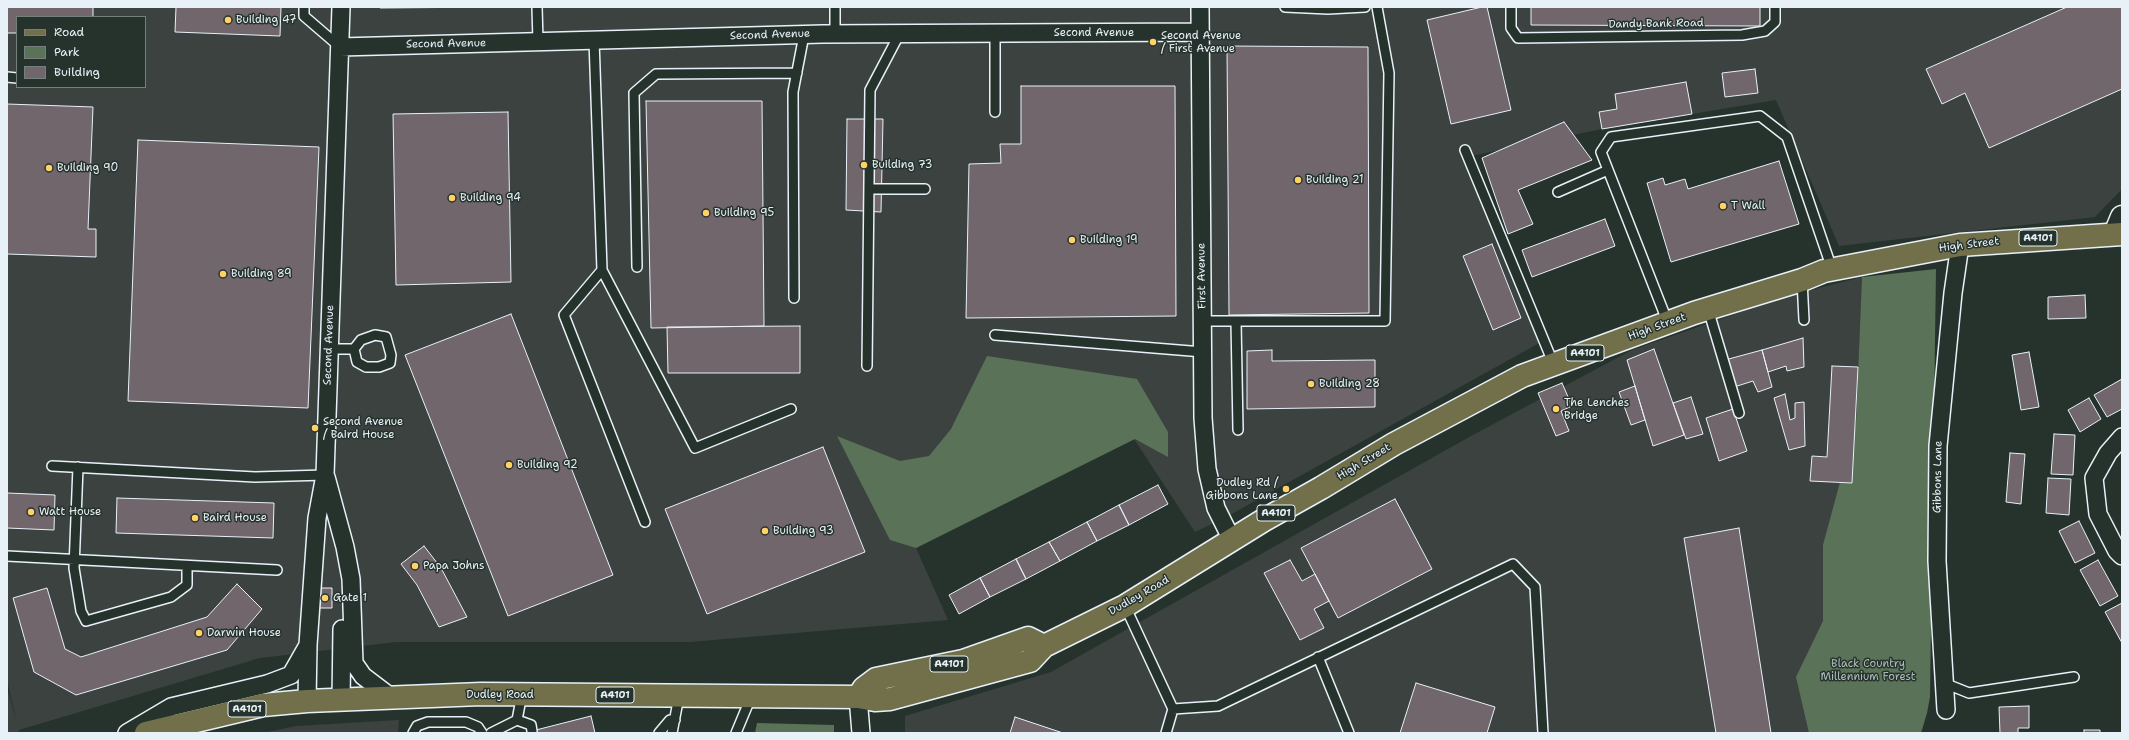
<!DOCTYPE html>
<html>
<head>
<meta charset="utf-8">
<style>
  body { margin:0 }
  #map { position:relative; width:2129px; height:740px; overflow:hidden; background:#26332d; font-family:"Shantell Sans",sans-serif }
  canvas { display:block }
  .frame { position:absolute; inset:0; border:8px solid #e8f1f8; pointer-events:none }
  .legend { position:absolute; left:16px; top:16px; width:130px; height:72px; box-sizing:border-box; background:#26332d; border:1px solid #747f7e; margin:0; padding:5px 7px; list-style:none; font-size:12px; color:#e8f1f8 }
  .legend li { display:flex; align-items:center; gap:8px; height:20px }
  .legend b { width:20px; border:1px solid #747f7e }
</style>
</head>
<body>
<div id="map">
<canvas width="2129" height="740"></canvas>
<div class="frame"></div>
<ul class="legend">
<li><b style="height:5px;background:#71704a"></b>Road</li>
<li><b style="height:11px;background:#5a7258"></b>Park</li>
<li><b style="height:11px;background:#70666c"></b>Building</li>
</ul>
</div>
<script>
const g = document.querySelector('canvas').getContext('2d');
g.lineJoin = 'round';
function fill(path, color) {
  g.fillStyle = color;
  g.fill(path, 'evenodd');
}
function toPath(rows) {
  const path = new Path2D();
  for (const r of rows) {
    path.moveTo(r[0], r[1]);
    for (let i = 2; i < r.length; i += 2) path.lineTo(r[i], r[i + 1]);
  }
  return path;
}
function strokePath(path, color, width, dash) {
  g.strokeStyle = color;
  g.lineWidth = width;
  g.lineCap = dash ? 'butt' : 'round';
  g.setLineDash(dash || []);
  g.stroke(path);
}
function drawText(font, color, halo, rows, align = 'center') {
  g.font = font + ' "Shantell Sans",sans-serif';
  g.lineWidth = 3;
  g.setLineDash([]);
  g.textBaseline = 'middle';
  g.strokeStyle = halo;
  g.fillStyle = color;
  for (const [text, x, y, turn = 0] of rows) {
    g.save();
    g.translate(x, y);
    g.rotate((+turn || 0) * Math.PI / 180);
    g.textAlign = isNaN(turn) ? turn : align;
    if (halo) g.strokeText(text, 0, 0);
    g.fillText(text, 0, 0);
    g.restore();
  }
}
const built = toPath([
  [7,7,2122,7,2122,189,2095,217,1839,246,1776,100,1602,129,1471,156,1541,342,1228,516,1195,532,1134,439,916,548,948,620,690,642,396,642,260,658,19,730,19,733,7,733,7,687,17,723,7,680],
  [17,17,145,17,145,87,17,87],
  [1862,277,1844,733,905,733,905,716,1051,672,1471,436,1632,350,1784,297],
  [399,720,398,733,263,733,296,726]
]);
const green = toPath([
  [1936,269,1930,697,1927,713,1921,733,1809,733,1796,677,1823,621,1823,545,1856,423,1862,277],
  [987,356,1137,379,1168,432,1168,457,1135,439,916,548,890,540,837,436,900,461,929,456,951,429],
  [757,723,834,725,834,733,755,733]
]);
const building = toPath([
  [7,7,93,7,93,17,17,17,17,33,7,33,7,7],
  [176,7,281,7,280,36,175,32,176,7],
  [380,7,495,7,380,8,380,7],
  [1482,7,1487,7,1511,110,1451,124,1427,20,1482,7],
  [1531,7,1760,7,1760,26,1531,25,1531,7],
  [2067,7,2122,7,2122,89,1989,148,1965,93,1942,104,1926,69,2067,7],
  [1227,46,1368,47,1369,313,1229,315,1227,46],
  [1755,69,1758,93,1725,97,1722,73,1755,69],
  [1686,82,1692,114,1602,129,1599,112,1617,109,1615,94,1686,82],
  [1021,86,1175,86,1176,316,966,318,969,164,1001,163,1000,144,1021,144,1021,86],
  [646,101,762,101,764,326,651,328,646,101],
  [7,104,93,107,88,229,96,229,96,257,7,254,7,104],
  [508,112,511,282,396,285,393,114,508,112],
  [847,119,883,119,881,212,846,210,847,119],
  [1564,122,1592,160,1518,190,1533,224,1508,234,1482,158,1564,122],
  [138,140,319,147,308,408,128,401,138,140],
  [1779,161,1799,224,1671,262,1647,183,1663,178,1665,185,1685,179,1688,189,1779,161],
  [1605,219,1615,246,1532,277,1522,250,1605,219],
  [1492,244,1521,318,1493,330,1463,256,1492,244],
  [2085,295,2086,318,2048,319,2048,297,2085,295],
  [511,314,613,575,508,616,405,355,511,314],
  [800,326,800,373,668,373,667,327,800,326],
  [1803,338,1804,367,1787,371,1786,366,1768,372,1762,350,1803,338],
  [1654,349,1684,435,1653,446,1627,360,1654,349],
  [1272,350,1272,361,1375,360,1375,407,1247,409,1247,351,1272,350],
  [1762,350,1772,387,1758,392,1753,381,1734,387,1725,360,1762,350],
  [2029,352,2039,407,2021,410,2012,355,2029,352],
  [1832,366,1858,367,1852,483,1810,481,1812,456,1827,457,1832,366],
  [2122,379,2122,409,2107,417,2094,395,2122,379],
  [1562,383,1572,406,1561,411,1569,431,1556,436,1538,393,1562,383],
  [1635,386,1645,420,1631,425,1619,392,1635,386],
  [1785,394,1790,420,1795,418,1795,403,1804,402,1805,446,1789,450,1774,398,1785,394],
  [1691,397,1703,434,1686,439,1673,403,1691,397],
  [2089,398,2101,419,2080,432,2068,410,2089,398],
  [1733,409,1747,451,1719,461,1706,418,1733,409],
  [2054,434,2075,435,2073,475,2051,474,2054,434],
  [823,447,865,552,707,614,665,509,823,447],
  [2010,453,2025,454,2021,504,2006,502,2010,453],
  [2048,478,2071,479,2069,515,2046,513,2048,478],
  [1158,485,1168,504,1129,525,1119,505,1158,485],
  [7,493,55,495,54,530,7,528,7,493],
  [117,498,274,503,273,538,116,533,117,498],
  [1395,499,1432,569,1338,618,1301,548,1395,499],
  [1119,505,1129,525,1097,541,1087,522,1119,505],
  [2079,521,2095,553,2075,563,2059,531,2079,521],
  [1087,522,1097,541,1060,561,1049,542,1087,522],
  [1739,528,1771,733,1716,733,1684,538,1739,528],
  [1049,542,1060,561,1026,579,1016,559,1049,542],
  [424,546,441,568,467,617,439,627,417,585,401,564,424,546],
  [1016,559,1026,579,990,597,980,578,1016,559],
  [1290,560,1302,581,1315,574,1329,601,1314,609,1324,628,1300,640,1264,573,1290,560],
  [2098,560,2118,596,2100,606,2080,570,2098,560],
  [980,578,990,597,959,614,949,595,980,578],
  [237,584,262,609,227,650,76,695,34,672,13,598,47,588,65,649,81,657,207,617,237,584],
  [318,588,332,588,332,608,318,608,318,588],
  [2122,603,2122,643,2105,612,2122,603],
  [1416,683,1495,707,1487,733,1400,733,1416,683],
  [2029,706,2029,728,2018,728,2018,733,2000,733,1999,707,2029,706],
  [591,716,595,733,523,733,532,731,591,716],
  [1015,717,1063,733,1010,733,1015,717],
  [2084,730,2100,730,2100,733,2084,733,2084,730]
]);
const service = toPath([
  [304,7,304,16,340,47],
  [537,7,538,42],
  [835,7,835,34],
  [1285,7,1328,9,1365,7],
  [1511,7,1511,28,1518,38,1742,35,1765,31,1775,22,1775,7],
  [995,33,995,112],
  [594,40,602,270,695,448,791,409],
  [7,77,17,78],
  [1465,150,1554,365],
  [870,189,925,189],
  [1558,192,1608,170],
  [637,267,634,93,656,74,797,73],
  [602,270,564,315,645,522],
  [1802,280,1804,320],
  [794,298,793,92,804,35],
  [1708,309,1739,413],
  [1202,321,1385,321,1389,73,1377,7],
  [1236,321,1238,430],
  [1668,323,1601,152,1611,137,1760,116,1787,137,1832,269],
  [375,335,386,337,391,355,390,363,379,367,366,367,357,362,354,349,361,340,375,335],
  [995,335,1203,352],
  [329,349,354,349],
  [867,366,870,90,900,33],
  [52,466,255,477,325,475],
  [78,467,74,568,81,611,86,621,171,597,187,585,187,566],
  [7,556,277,570],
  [1125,606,1173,709,1166,733],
  [1318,657,1349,733],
  [1944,683,1969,693,2074,677],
  [1173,709,1218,706,1513,564,1535,587,1543,733],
  [517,720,531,725,532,731],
  [413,733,417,726,428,722,466,722,478,727,482,733],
  [491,733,517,720,522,694],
  [659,733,670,720,675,720],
  [672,733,679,696],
  [736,733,751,697]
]);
const minor = toPath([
  [1200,7,1203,418,1207,469,1216,508,1232,540],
  [340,47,823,34,1200,32],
  [2122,437,2108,453,2094,478,2098,514,2117,551,2122,556],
  [326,477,345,547,351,579,354,663,363,676,392,698],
  [858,697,861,733],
  [341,700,342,629],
  [307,701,308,645,317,518,325,475,341,7],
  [1946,710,1937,561,1938,446,1953,293,1960,245],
  [127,733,171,707,267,684,291,675,307,647]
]);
const tertiary = toPath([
  [2115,234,2122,217]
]);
const primary = toPath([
  [858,697,864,688,876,679,963,661,1028,638,1044,646],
  [146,733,263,705,307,701,481,694,858,697,875,700,890,699,1030,661,1044,646,1125,606,1264,520,1321,488,1394,444,1522,376,1694,313,1802,280,1824,271,1960,245,2122,234]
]);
const markers = [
  [228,20,4,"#ffd166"],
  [1153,42,4,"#ffd166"],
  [864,165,4,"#ffd166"],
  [49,168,4,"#ffd166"],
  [1298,180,4,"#ffd166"],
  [452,198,4,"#ffd166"],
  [1723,206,4,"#ffd166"],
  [706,213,4,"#ffd166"],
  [1072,240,4,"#ffd166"],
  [223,274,4,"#ffd166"],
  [1311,384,4,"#ffd166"],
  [1556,409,4,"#ffd166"],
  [315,428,4,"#ffd166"],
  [509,465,4,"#ffd166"],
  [1286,489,4,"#ffd166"],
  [31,512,4,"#ffd166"],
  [195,518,4,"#ffd166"],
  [765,531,4,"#ffd166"],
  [415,566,4,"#ffd166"],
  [325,598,4,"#ffd166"],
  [199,633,4,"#ffd166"]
];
const shields = [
  [2038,238,38],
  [1585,353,38],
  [1276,513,38],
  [949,664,38],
  [615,695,38],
  [247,709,38]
];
const shieldNames = [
  ["A4101",2038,238],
  ["A4101",1585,353],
  ["A4101",1276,513],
  ["A4101",949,664],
  ["A4101",615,695],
  ["A4101",247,709]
];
const poiNames = [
  ["Building 47",236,20],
  ["Second Avenue",1161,36],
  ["/ First Avenue",1161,49],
  ["Building 73",872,165],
  ["Building 90",57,168],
  ["Building 21",1306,180],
  ["Building 94",460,198],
  ["T Wall",1731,206],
  ["Building 95",714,213],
  ["Building 19",1080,240],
  ["Building 89",231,274],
  ["Building 28",1319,384],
  ["The Lenches",1564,403],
  ["Bridge",1564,416],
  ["Second Avenue",323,422],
  ["/ Baird House",323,435],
  ["Building 92",517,465],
  ["Dudley Rd /",1278,483,"right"],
  ["Gibbons Lane",1278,496,"right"],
  ["Watt House",39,512],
  ["Baird House",203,518],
  ["Building 93",773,531],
  ["Papa Johns",423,566],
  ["Gate 1",333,598],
  ["Darwin House",207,633]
];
const streetNames = [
  ["Dandy Bank Road",1656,24,-1],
  ["Second Avenue",1094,33],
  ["Second Avenue",770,35,-2],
  ["Second Avenue",446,44,-1],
  ["High Street",1969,245,-7],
  ["First Avenue",1202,276,-91],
  ["High Street",1657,327,-20],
  ["Second Avenue",329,345,-88],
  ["High Street",1364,462,-31],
  ["Gibbons Lane",1938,477,-89],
  ["Dudley Road",1139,596,-30],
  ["Dudley Road",500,695]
];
const parkNames = [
  ["Black Country",1868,664],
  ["Millennium Forest",1868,677]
];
fill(built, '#3c4240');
fill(green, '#5a7258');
fill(building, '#70666c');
strokePath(building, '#e8f1f8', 1);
strokePath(service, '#e8f1f8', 12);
strokePath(minor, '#e8f1f8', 20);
strokePath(tertiary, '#e8f1f8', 25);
strokePath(primary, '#e8f1f8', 25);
strokePath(service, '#26332d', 9);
strokePath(minor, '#26332d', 17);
strokePath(tertiary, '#26332d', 22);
strokePath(primary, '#71704a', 22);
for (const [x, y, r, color] of markers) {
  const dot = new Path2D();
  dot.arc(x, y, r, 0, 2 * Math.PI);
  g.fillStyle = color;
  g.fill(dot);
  strokePath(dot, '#26332d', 1.5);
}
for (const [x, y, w] of shields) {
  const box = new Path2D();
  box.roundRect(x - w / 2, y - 8, w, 16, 3);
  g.fillStyle = '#26332d';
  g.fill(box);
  strokePath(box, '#e8f1f8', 1);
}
drawText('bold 10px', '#e8f1f8', null, shieldNames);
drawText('11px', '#e8f1f8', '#26332d', poiNames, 'left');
drawText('11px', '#e8f1f8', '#26332d', streetNames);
drawText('11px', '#afbeb8', '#26332d', parkNames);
</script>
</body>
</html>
